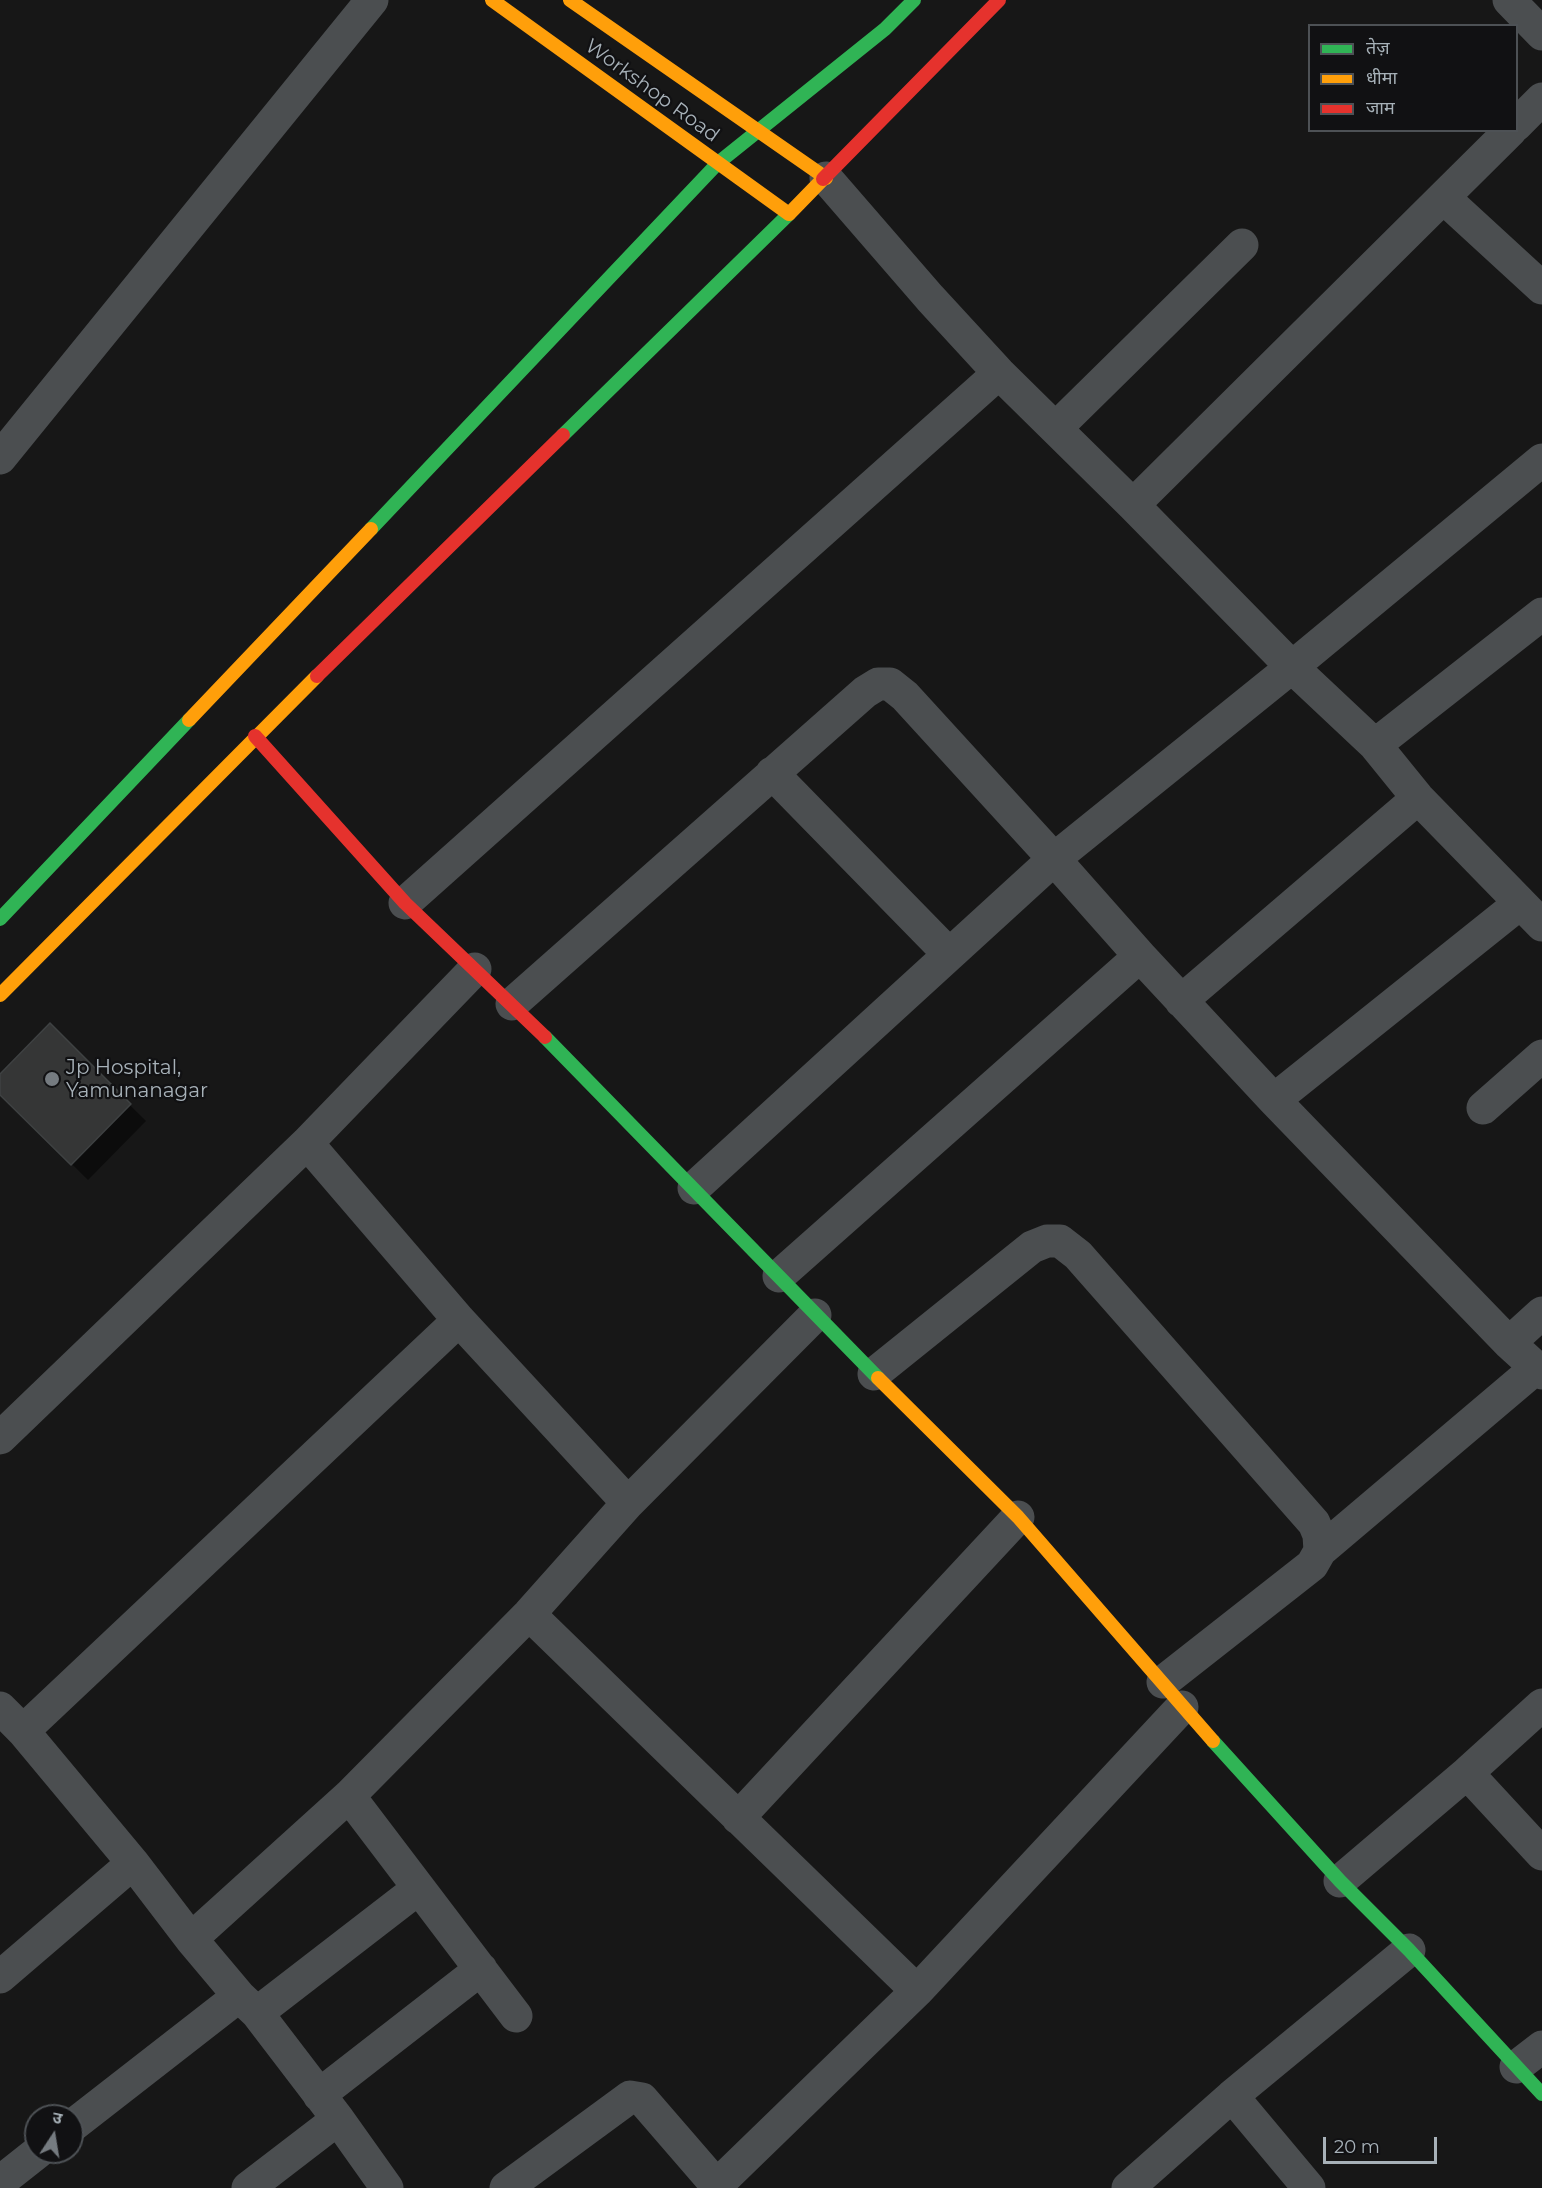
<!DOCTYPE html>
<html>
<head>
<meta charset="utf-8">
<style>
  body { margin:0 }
  #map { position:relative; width:1542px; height:2188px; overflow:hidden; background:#171717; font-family:Montserrat,"Noto Sans Devanagari",sans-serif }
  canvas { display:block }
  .legend { position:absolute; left:1308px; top:24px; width:210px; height:108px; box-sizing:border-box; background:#111113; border:2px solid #4d5155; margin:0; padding:8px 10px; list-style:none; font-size:18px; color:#a7b1b8 }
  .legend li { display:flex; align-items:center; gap:12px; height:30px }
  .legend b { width:30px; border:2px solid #4d5155 }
  .north { position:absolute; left:24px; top:2104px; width:60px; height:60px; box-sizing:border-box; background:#111113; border:2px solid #4d5155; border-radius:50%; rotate:12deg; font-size:16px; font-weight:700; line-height:24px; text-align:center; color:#a7b1b8 }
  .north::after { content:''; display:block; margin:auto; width:21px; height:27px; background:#757b80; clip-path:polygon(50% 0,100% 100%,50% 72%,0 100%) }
  .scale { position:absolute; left:1323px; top:2137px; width:114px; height:27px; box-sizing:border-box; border:3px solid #a7b1b8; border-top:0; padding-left:8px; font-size:18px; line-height:21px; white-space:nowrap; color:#a7b1b8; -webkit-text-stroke:4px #111113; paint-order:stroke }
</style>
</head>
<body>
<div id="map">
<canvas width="1542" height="2188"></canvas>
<ul class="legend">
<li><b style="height:8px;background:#30b455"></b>तेज़</li>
<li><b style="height:8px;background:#ff9f0a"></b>धीमा</li>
<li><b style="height:8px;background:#e5322d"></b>जाम</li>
</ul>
<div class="north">उ</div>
<div class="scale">20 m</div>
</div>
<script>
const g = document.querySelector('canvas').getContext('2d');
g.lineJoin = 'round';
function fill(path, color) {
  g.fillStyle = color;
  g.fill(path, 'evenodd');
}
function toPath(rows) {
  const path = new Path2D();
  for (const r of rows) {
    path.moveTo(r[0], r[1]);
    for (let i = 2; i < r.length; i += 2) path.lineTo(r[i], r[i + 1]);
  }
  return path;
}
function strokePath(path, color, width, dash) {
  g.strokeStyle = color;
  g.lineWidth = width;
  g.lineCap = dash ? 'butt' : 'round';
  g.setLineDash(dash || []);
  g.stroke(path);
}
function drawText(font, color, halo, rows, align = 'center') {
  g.font = font + ' Montserrat,sans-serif';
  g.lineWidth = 4.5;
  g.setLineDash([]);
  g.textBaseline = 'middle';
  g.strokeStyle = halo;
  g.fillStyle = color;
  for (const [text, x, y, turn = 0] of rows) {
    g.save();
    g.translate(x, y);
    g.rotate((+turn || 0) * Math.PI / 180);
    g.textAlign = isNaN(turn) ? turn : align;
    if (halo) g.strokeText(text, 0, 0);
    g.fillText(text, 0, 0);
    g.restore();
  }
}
const shadow = toPath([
  [50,1026,146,1121,88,1180,0,1093,0,1076]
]);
const building = toPath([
  [50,1023,131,1104,71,1165,0,1095,0,1074,50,1023]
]);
const street = toPath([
  [1509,0,1542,34],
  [1516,125,1542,99],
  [826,178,930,298,999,373,1133,505,1292,667,1375,745,1418,798,1542,925],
  [1444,198,1542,288],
  [1056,428,1242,245],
  [0,458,372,0],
  [1133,505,1511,130],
  [1375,745,1542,614],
  [772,773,948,953],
  [405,903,999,373],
  [1181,1001,1418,798],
  [512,1004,865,692,878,684,890,684,905,696,1054,859,1140,956,1274,1100,1509,1343,1542,1373],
  [1274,1100,1519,904],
  [1483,1108,1542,1056],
  [307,1143,459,1320,628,1503],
  [694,1188,1054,859,1292,667,1542,460],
  [779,1276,1140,956],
  [1509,1343,1542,1313],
  [874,1374,1032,1247,1047,1241,1060,1241,1078,1255,1314,1523,1319,1535,1320,1551,1312,1565,1163,1682],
  [0,1438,307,1143,475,969],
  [1320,1551,1536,1368],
  [529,1614,917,1991],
  [0,1708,23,1731,133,1863,191,1939,239,1996,257,2013,338,2119,387,2188],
  [23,1731,459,1320],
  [1467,1773,1542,1854],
  [349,1796,516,2016],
  [738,1818,1018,1517],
  [1340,1881,1467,1773,1542,1705],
  [191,1939,349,1796,529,1614,628,1503,815,1315],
  [0,1977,133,1863],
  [257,2013,419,1888],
  [1516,2067,1542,2047],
  [319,2095,481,1969],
  [1232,2096,1309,2188],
  [72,2126,239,1996],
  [0,2182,38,2152],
  [717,2185,917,1991,1182,1707],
  [248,2188,338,2119],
  [506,2188,630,2097,642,2099,719,2188],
  [1128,2188,1232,2096,1409,1950]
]);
const fast = toPath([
  [718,163,885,29,914,0],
  [563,435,789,214],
  [371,529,718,163],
  [0,919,189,720],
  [545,1037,878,1378],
  [1213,1741,1340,1881,1409,1950,1542,2094]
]);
const slow = toPath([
  [492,0,789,214,823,179],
  [570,0,826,178],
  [189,720,371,529],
  [0,995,317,676],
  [878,1378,1018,1517,1213,1741]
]);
const jam = toPath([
  [823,179,999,0],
  [317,676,563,435],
  [255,736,405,903,545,1037]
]);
const markers = [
  [52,1079,8,"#757b80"]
];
const streetNames = [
  ["Workshop Road",652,91,36]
];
const poiNames = [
  ["Jp Hospital,",66,1068],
  ["Yamunanagar",66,1091]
];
fill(shadow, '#0007');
fill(building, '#353636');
strokePath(building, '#3f4243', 1.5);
strokePath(street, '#4b4e50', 33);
strokePath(fast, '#30b455', 14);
strokePath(slow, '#ff9f0a', 14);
strokePath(jam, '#e5322d', 14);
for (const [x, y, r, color] of markers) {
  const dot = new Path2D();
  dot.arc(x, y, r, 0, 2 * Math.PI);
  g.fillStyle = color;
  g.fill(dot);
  strokePath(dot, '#111113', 2);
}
drawText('20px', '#a7b1b8', '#111113', streetNames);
drawText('20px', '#a7b1b8', '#111113', poiNames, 'left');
</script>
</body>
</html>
